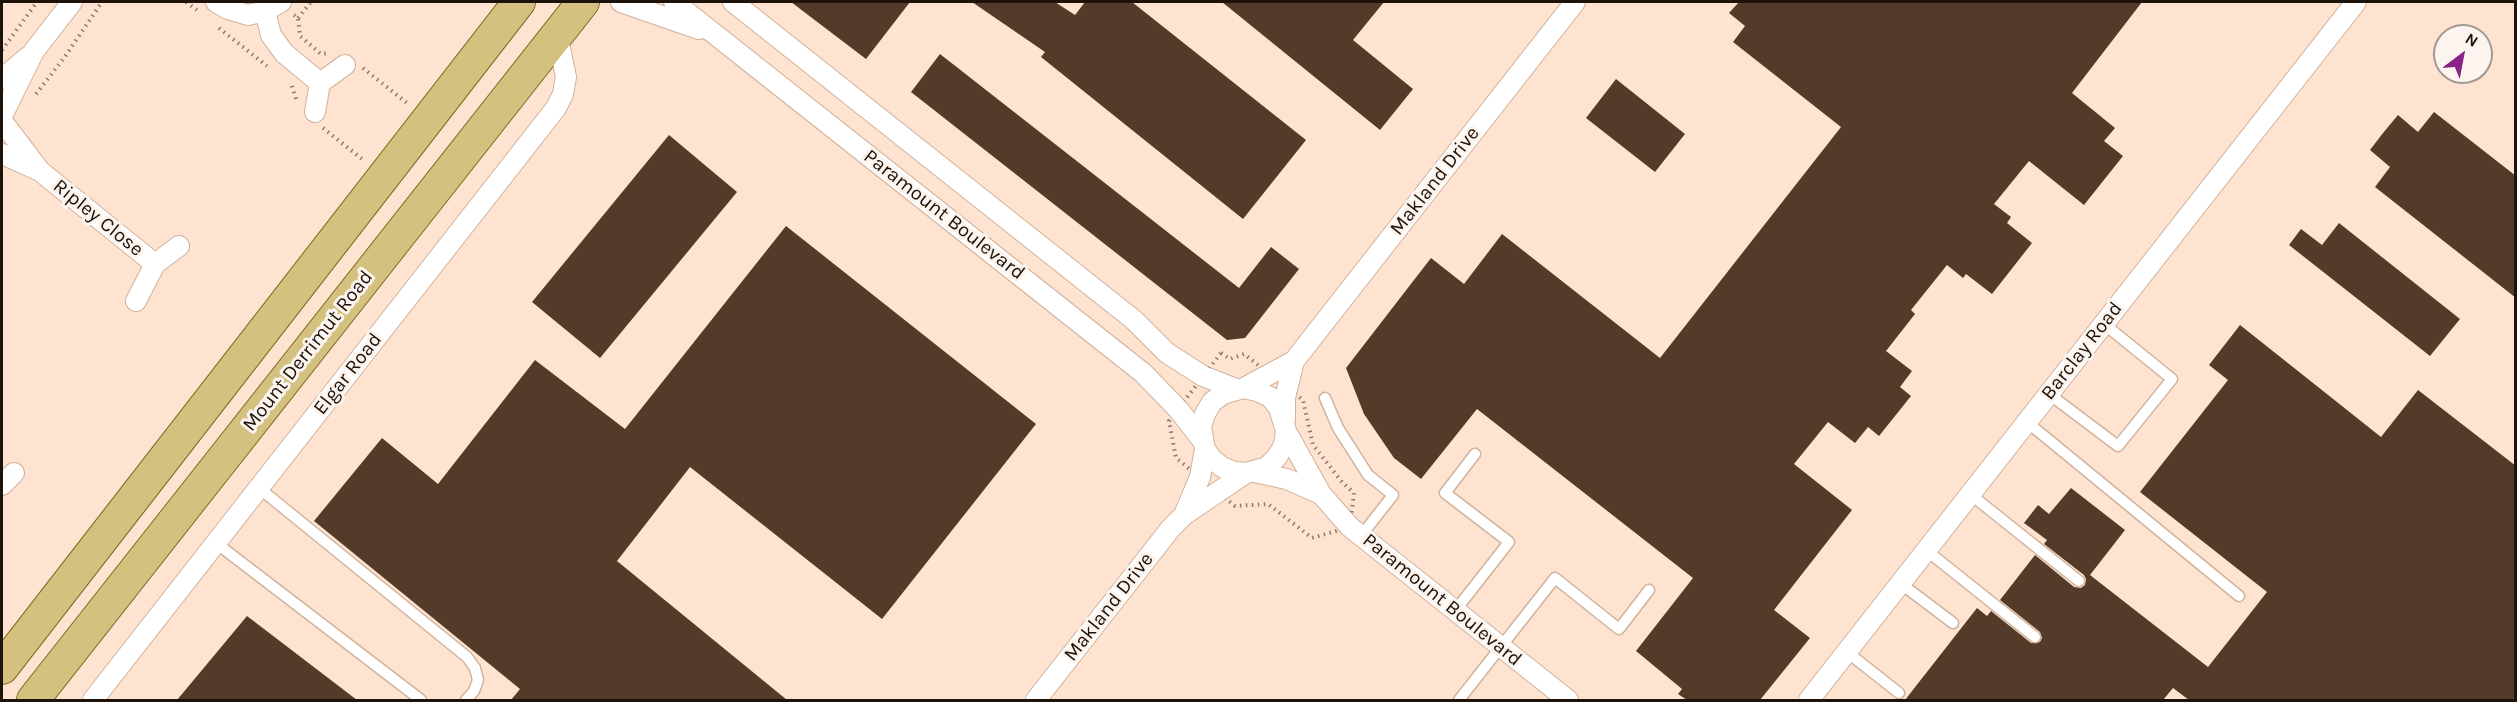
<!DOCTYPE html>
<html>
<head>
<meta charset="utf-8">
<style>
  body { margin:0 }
  #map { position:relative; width:2517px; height:702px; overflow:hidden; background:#fde3d0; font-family:Karla,sans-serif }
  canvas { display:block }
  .frame { position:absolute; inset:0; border:3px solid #1e130a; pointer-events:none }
  .north { position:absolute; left:2433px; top:24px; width:60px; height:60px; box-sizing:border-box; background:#fbf4ef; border:2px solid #a39a93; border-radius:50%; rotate:32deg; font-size:16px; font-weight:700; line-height:24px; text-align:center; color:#1e130a }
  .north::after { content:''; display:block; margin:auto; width:21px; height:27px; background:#892289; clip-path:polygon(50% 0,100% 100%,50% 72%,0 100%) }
</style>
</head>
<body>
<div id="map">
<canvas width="2517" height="702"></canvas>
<div class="frame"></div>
<div class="north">N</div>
</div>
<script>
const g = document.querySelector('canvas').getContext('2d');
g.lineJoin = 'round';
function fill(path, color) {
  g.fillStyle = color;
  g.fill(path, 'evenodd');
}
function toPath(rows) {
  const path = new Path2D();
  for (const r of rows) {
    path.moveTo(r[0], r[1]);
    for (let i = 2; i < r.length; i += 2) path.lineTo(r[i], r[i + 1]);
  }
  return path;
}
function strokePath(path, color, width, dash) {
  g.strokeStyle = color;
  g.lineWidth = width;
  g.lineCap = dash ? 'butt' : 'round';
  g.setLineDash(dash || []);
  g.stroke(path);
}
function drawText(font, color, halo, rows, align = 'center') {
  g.font = font + ' Karla,sans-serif';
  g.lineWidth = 6;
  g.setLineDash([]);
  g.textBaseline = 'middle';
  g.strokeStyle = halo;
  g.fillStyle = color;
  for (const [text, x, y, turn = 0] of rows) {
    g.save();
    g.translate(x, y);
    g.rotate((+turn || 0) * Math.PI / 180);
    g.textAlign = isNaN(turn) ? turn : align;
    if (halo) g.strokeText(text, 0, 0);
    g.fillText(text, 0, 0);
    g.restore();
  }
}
const building = toPath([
  [791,2,910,2,866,59],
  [972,2,1055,2,1075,15,1085,2,1132,2,1306,140,1243,219,1041,57,1045,52],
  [1222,2,1384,2,1353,40,1413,89,1380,130],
  [1739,2,2142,2,2072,93,2115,128,2104,141,2123,156,2084,205,2029,161,1994,204,2011,217,2007,223,2032,243,1992,294,1966,274,1963,278,1947,265,1911,310,1915,314,1886,351,1912,371,1900,387,1911,396,1879,436,1868,427,1855,443,1828,422,1794,464,1852,510,1774,610,1810,638,1760,700,1687,700,1678,694,1682,689,1636,651,1693,578,1477,409,1421,479,1394,458,1364,414,1346,368,1431,258,1464,284,1502,234,1660,358,1841,127,1733,42,1745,26,1729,13],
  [940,54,1239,288,1271,247,1299,269,1245,338,1227,340,911,92],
  [1616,79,1685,134,1655,172,1586,118],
  [2434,112,2516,176,2516,298,2375,187,2390,167,2370,150,2383,133,2398,115,2418,132],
  [669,135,737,192,600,358,532,302],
  [2339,223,2460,319,2430,356,2289,245,2301,229,2322,245],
  [786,226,1036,424,882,619,690,467,617,561,787,700,511,700,520,689,314,521,382,438,438,484,535,360,625,429],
  [2240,325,2381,437,2418,390,2516,466,2516,700,2189,700,2173,688,2163,700,1905,700,1977,608,1987,616,1991,611,2031,643,2040,642,2042,638,2040,632,2000,600,2035,555,2074,587,2081,588,2085,585,2086,579,2084,575,2044,544,2047,540,2024,523,2038,505,2049,514,2071,488,2125,530,2090,575,2208,667,2267,592,2140,492,2228,380,2209,365],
  [247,616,357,700,177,700]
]);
const path = toPath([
  [186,2,197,10],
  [294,15,298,18,300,36,321,54,329,53],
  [298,18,311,2],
  [219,28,267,66],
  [2,50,37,2],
  [363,68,407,103],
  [292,86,297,102],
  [36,94,64,58,102,2],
  [323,128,362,159],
  [1221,353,1230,359,1244,354,1303,400,1313,445,1342,482,1354,493,1350,527,1312,538,1268,504,1235,506,1176,458,1169,421,1221,353]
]);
const lane = toPath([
  [2049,394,2118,446,2172,379,2104,324],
  [1325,398,1338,428,1368,475,1393,495,1361,536],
  [2027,422,2239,596],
  [259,488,467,657,475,668,478,680,474,691,466,700],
  [1970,494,2079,581],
  [216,543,421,700],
  [1926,550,2035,637],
  [1900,583,1953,623],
  [1455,611,1509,542,1445,493,1475,454],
  [1847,652,1899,693],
  [1459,700,1555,578,1619,629,1649,590]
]);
const street = toPath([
  [216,2,228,9,248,15,265,11,281,2],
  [621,2,699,29],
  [674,2,1143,373,1178,409,1203,441],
  [733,2,1134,320,1167,353,1203,376,1236,389],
  [265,11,271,35,284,53,320,83],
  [2,79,28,57],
  [315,112,320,83,345,65],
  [3,114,34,51,72,2],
  [5,125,40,171,155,264],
  [2,154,38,170],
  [136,301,155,264,179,246],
  [1244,388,1257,391,1270,397,1279,408,1286,431,1284,445,1277,457,1267,467,1246,473,1234,472,1222,467,1212,459,1205,449,1201,427,1205,414,1212,402,1223,394,1244,388,1294,361,1575,2],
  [1285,420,1285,398,1294,361],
  [1286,431,1321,494,1350,527,1568,700],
  [1254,472,1287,479,1321,494],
  [2,485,14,473],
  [1184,515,1200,477,1205,449],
  [93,700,556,108,563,94,566,77,557,34],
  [1036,700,1171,528,1184,515,1246,473],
  [1809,700,2356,2]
]);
const primary = toPath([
  [2,668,519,2],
  [33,700,583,2]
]);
const streetNames = [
  ["Makland Drive",1435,181,-52],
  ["Paramount Boulevard",944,215,38],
  ["Ripley Close",98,218,39],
  ["Mount Derrimut Road",308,351,-52],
  ["Barclay Road",2082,351,-52],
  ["Elgar Road",348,374,-52],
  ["Paramount Boulevard",1442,600,39],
  ["Makland Drive",1109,607,-52]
];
fill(building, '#543b29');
strokePath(lane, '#d1b29b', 13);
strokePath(street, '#d1b29b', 22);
strokePath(primary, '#81681e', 34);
strokePath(path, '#8e7b6d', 4, [1.5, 4.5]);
strokePath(lane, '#fff', 10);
strokePath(street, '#fff', 20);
strokePath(primary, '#d4c07f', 32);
drawText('20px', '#1e130a', '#fbf4ef', streetNames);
</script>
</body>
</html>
